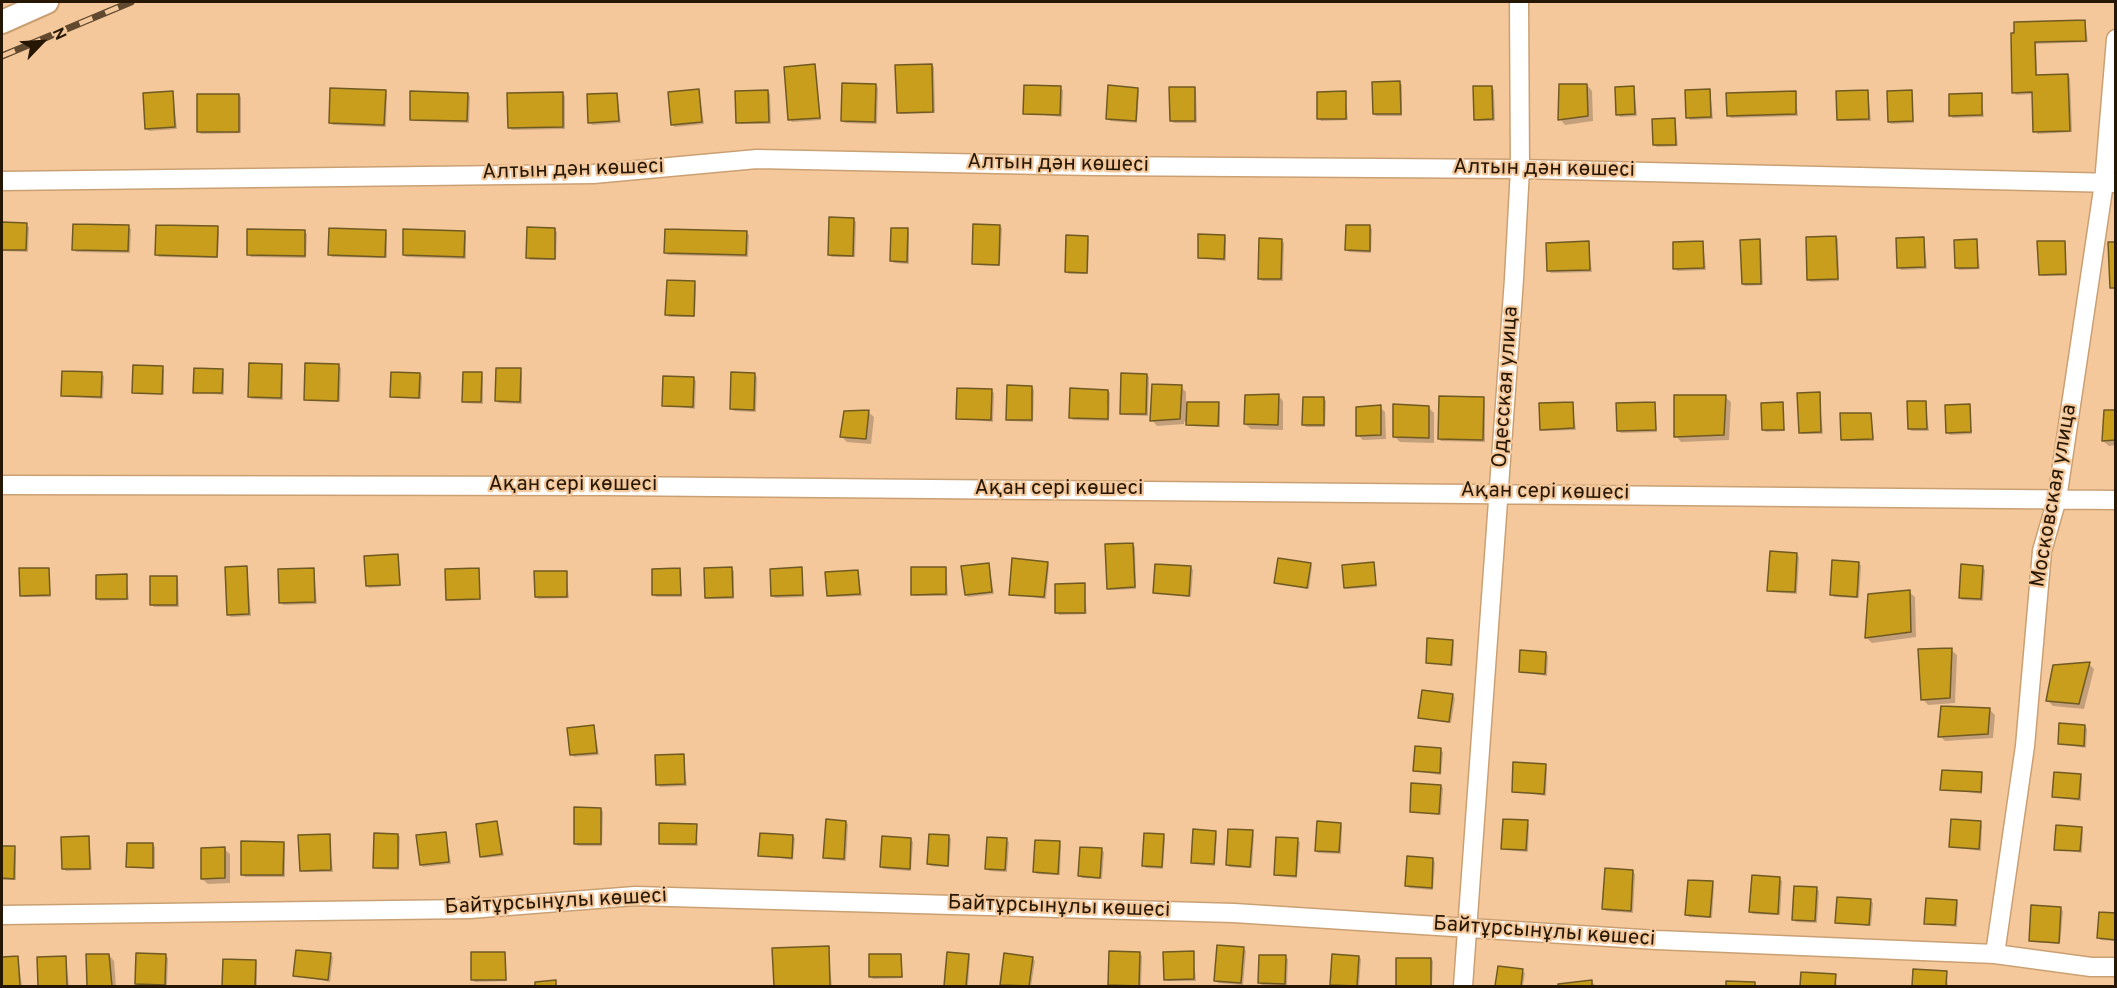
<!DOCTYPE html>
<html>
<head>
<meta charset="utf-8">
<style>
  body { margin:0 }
  #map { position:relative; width:2117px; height:988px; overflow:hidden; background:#f4c89a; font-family:Overpass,sans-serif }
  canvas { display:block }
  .frame { position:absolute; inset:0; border:3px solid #261705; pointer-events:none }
  .north { position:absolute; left:12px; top:12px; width:60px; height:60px; -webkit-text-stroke:4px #f4c89a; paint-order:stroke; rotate:65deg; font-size:16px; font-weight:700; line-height:24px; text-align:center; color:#261705 }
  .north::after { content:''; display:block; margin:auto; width:21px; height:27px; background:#261705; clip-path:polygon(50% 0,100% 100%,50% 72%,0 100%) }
</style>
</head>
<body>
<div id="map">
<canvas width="2117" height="988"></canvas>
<div class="frame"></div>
<div class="north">N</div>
</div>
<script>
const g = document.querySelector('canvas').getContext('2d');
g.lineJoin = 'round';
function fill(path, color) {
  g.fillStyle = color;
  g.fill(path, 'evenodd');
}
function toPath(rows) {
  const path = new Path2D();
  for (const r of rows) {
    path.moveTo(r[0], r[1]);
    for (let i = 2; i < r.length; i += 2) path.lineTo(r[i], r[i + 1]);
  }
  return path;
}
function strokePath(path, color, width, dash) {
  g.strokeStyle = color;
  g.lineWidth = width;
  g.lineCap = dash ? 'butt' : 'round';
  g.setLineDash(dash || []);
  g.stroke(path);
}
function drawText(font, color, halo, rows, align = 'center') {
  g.font = font + ' Overpass,sans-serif';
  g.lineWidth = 4.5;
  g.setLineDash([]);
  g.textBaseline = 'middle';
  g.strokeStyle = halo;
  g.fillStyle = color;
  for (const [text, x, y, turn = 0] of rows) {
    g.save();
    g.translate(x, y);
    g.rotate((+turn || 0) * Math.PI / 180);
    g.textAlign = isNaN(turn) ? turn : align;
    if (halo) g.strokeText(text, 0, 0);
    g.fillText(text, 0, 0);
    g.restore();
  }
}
const shadow = toPath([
  [2085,21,2088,42,2036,44,2037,76,2068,76,2070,78,2072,132,2037,134,2034,94,2016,95,2014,92,2012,35],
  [931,65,934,67,935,113,901,114,898,112],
  [815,66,821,120,792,122,790,120],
  [1400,83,1402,85,1402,116,1376,116,1374,114],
  [876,85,878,88,877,124,845,123,843,121],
  [1587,85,1592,91,1593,121,1565,125,1560,119],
  [1634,87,1637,116,1620,117,1618,114],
  [1060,88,1063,90,1062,117,1025,113],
  [1194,88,1196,91,1197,123,1174,123,1171,121],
  [1492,88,1494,90,1495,121,1478,121,1475,119],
  [1137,89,1139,91,1137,123,1110,121,1108,118],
  [1710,90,1713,119,1690,120,1688,117],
  [699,91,704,124,675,127,672,124],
  [1911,91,1914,123,1891,124,1889,122],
  [385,92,387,94,386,127,333,125,330,123],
  [768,92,770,94,771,124,740,124,737,122],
  [1795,92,1798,116,1731,118,1728,115],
  [1868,92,1871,121,1841,121,1838,119],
  [173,93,177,129,149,131,147,129],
  [562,93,565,96,565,129,512,130,509,127],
  [1345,93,1348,120,1321,121,1319,118],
  [467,94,470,96,469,123,414,121,411,119],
  [617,94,621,123,592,125,590,122],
  [238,95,241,97,241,133,201,134,199,131],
  [1981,95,1984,117,1953,118,1951,116],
  [1675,119,1678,146,1657,147,1654,145],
  [854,220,856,222,855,257,832,257,829,255],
  [2,224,29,227,28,252,2,251],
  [999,226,1002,228,1000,266,976,265,973,263],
  [128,227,131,229,130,253,76,252,74,249],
  [1370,227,1372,229,1371,253,1349,252,1347,250],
  [217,228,219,230,218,258,159,257,157,254],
  [555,230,557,232,556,260,530,260,527,257],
  [907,230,909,232,909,264,894,263,892,261],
  [385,231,387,234,387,258,332,257,329,254],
  [305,232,307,234,306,258,251,257,248,254],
  [464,233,466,235,466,259,406,257,404,255],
  [746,233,749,235,748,257,668,255,665,252],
  [1224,236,1226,239,1226,261,1199,258],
  [1087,237,1089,240,1088,274,1069,274,1066,272],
  [1836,237,1838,239,1839,281,1811,282,1808,279],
  [1924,238,1927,269,1901,270,1899,267],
  [1281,240,1284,243,1283,281,1262,281,1260,278],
  [1759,241,1761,243,1763,285,1745,286,1743,284],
  [1976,241,1980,269,1959,270,1956,268],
  [1703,242,1706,270,1677,271,1675,268],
  [2064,242,2067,276,2043,276,2040,274],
  [1588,243,1592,272,1551,273,1549,271],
  [694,283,696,285,695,317,669,317,667,314],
  [281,365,283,368,283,400,252,399,249,397],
  [338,365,341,368,340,402,308,401,305,399],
  [162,367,164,370,164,395,134,392],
  [520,370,522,372,522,404,499,403,497,401],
  [222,371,224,373,224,395,195,392],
  [101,374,104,376,103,399,63,396],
  [420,374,422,376,421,399,392,396],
  [481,374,483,376,483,404,466,403,464,401],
  [754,375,757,377,756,412,734,411,732,408],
  [1147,375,1149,377,1148,416,1124,415,1122,413],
  [693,378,696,381,695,409,664,405],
  [1032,387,1034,390,1033,422,1010,421,1008,419],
  [1181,387,1186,392,1186,403,1220,406,1220,427,1190,426,1184,421,1184,424,1157,426,1152,420],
  [991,391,994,393,993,422,957,418],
  [1108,391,1110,393,1109,421,1073,420,1071,418],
  [1819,393,1823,434,1802,434,1800,432],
  [1278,395,1283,401,1283,430,1251,429,1245,424],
  [1725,397,1731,402,1729,440,1681,442,1676,436],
  [1324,399,1326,401,1325,427,1306,427,1303,424],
  [1483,399,1485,401,1485,442,1441,441,1439,439],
  [1925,402,1929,431,1912,431,1909,429],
  [1572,403,1576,430,1544,431,1542,429],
  [1654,403,1657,432,1621,433,1619,431],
  [1782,404,1785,431,1766,432,1763,430],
  [1969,405,1972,434,1950,435,1947,432],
  [1380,407,1385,412,1386,439,1363,440,1358,435],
  [1428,407,1434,413,1434,443,1400,442,1395,437],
  [2116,411,2116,445,2109,446,2103,441],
  [868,412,874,417,871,444,847,442,842,437],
  [1871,414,1874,441,1845,441,1843,439],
  [1132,544,1135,547,1136,589,1110,590,1108,588],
  [1797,555,1799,557,1797,594,1771,592,1769,590],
  [398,556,401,586,369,588,367,586],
  [1047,563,1049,565,1046,599,1010,594],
  [1859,563,1861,566,1859,598,1834,597,1832,594],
  [989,564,994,594,968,597,966,595],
  [1310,564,1312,566,1309,589,1276,583],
  [1373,564,1377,587,1347,589,1345,587],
  [1191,567,1193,570,1191,597,1154,593],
  [1982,567,1985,570,1983,601,1962,600,1960,597],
  [247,568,251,616,231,617,228,614],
  [48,569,51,597,24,597,22,595],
  [732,569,734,571,734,599,709,599,706,597],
  [801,569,804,597,775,598,773,595],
  [946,569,948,596,915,596,912,594],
  [314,570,317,604,283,605,281,602],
  [478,570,481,600,450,601,448,599],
  [680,570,682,597,656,597,654,595],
  [858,571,862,596,831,597,828,595],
  [566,572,569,598,539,599,536,597],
  [126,576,129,600,100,601,98,599],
  [176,577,178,579,179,607,154,607,152,604],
  [1084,585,1087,614,1059,615,1057,612],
  [1909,592,1915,597,1916,637,1872,643,1867,638],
  [1452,642,1454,644,1453,666,1427,662],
  [1951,650,1957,655,1955,703,1928,705,1923,699],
  [1546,653,1548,656,1547,676,1521,672],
  [2089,664,2094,669,2084,709,2053,706,2047,700],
  [1452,695,1455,698,1451,723,1420,717],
  [1990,710,1995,715,1993,738,1945,741,1940,736],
  [2085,726,2087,729,2086,748,2059,744],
  [594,727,599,755,574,757,572,755],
  [1440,750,1443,752,1441,775,1415,771],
  [683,755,687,786,660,787,658,785],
  [1545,766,1547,768,1546,796,1513,791],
  [1981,774,1983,776,1982,794,1942,789],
  [2080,775,2082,777,2081,801,2054,797],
  [1441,786,1443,788,1441,815,1411,811],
  [601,809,603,812,602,846,578,846,575,843],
  [497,822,504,856,484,858,482,856],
  [846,822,848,824,846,861,827,859,825,857],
  [1527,822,1529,824,1528,852,1505,850,1503,848],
  [1980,823,1982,825,1981,851,1951,847],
  [1340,824,1342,826,1341,854,1318,853,1316,850],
  [696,825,698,846,663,845,661,843],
  [2081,828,2083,830,2082,853,2056,849],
  [1215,832,1217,835,1215,866,1195,864,1192,862],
  [1252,832,1254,834,1252,868,1229,867,1227,864],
  [446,834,451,864,423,867,421,865],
  [398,835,400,837,399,870,377,869,375,867],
  [329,836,333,872,304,872,301,870],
  [792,836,795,838,793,860,760,855],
  [949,836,951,839,949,867,931,866,929,864],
  [1163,836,1165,838,1163,869,1146,868,1144,866],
  [89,838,92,870,66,871,64,869],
  [911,840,913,842,911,871,884,869,881,867],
  [1006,840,1009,842,1007,872,989,871,987,868],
  [1297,840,1300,842,1297,878,1278,876,1276,874],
  [283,843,285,845,285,877,245,877,243,875],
  [1059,843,1061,845,1060,875,1037,874,1035,872],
  [153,845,155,847,155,869,128,867],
  [2,847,16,850,16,880,2,880],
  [224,849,230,854,230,883,208,884,202,879],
  [1101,850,1104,852,1102,879,1082,878,1080,876],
  [1433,860,1435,862,1433,890,1409,888,1407,886],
  [1633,872,1635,874,1633,913,1606,911,1604,909],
  [1779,879,1782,881,1780,915,1753,914,1751,912],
  [1712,883,1714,885,1712,918,1689,917,1687,915],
  [1816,889,1819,891,1817,923,1796,922,1793,919],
  [1870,901,1873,903,1871,926,1837,922],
  [1956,901,1958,903,1957,927,1926,923],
  [2060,909,2063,911,2060,944,2033,942,2031,940],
  [2116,915,2116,941,2101,940,2099,938],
  [828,947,832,986,776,986,774,950],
  [1243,948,1246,951,1243,985,1218,983,1216,980],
  [948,953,970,957,968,986,946,986],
  [1193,953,1196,981,1168,981,1165,979],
  [505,954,507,981,475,982,472,979],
  [1140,954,1142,956,1141,986,1111,986,1109,985],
  [109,955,114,961,116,986,89,986,87,956],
  [165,955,168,958,167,986,139,986,137,984],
  [330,955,333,957,330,982,295,975],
  [901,955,903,978,873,979,871,976],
  [18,957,22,986,2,986,2,958],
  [1285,957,1288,959,1287,986,1262,985,1260,983],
  [1359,957,1361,959,1359,986,1334,986,1332,984],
  [66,958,69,986,39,986,38,959],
  [1032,958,1035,961,1031,986,1001,984],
  [1397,959,1430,959,1433,961,1432,986,1397,986],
  [224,961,255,961,257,963,257,986,224,986],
  [1499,967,1522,971,1525,973,1523,986,1496,986],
  [1914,970,1946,972,1948,986,1913,986],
  [1803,973,1835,976,1837,986,1802,986],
  [1591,981,1596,986,1560,986,1560,985]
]);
const building = toPath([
  [2085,20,2086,41,2035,42,2036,75,2068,74,2070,131,2033,132,2032,92,2012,93,2011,33,2014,33,2014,22,2085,20],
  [815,64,820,118,788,120,784,67,815,64],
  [932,64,933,112,897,113,895,65,932,64],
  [1400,81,1401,114,1373,114,1372,82,1400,81],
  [842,83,876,84,875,122,841,121,842,83],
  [1559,84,1587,84,1588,116,1558,120,1559,84],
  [1024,85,1061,86,1060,115,1023,114,1024,85],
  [1108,85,1138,88,1136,121,1106,119,1108,85],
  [1473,86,1492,86,1493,119,1474,120,1473,86],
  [1634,86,1635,114,1616,115,1615,87,1634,86],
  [1169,87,1195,87,1195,121,1170,121,1169,87],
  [330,88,386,90,384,125,329,123,330,88],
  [699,89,702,122,671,125,668,92,699,89],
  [1710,89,1711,117,1686,118,1685,90,1710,89],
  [768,90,769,122,736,123,735,91,768,90],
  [1868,90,1869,119,1837,120,1836,91,1868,90],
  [1912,90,1913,121,1888,122,1887,91,1912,90],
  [173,91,175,127,145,129,143,93,173,91],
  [410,91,468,93,467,121,410,120,410,91],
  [1346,91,1346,119,1317,119,1317,92,1346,91],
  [1796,91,1796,114,1727,116,1726,93,1796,91],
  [563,92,563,127,508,128,507,93,563,92],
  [617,93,619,121,588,123,587,94,617,93],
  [1982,93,1982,115,1949,116,1949,94,1982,93],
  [197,94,239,94,239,132,197,132,197,94],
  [1675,118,1676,145,1653,145,1652,119,1675,118],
  [829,217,854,218,853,256,828,255,829,217],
  [2,222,27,223,26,250,2,250,2,222],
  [73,224,129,225,128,251,72,250,73,224],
  [973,224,1000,225,999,265,972,264,973,224],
  [156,225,218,226,217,257,155,255,156,225],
  [1346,225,1370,225,1370,251,1345,250,1346,225],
  [527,227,555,228,555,259,526,258,527,227],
  [329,228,386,230,385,257,328,255,329,228],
  [891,228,908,228,907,262,890,261,891,228],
  [247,229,305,230,305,256,247,255,247,229],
  [403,229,465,231,464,257,403,255,403,229],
  [665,229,747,231,746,255,664,253,665,229],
  [1198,234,1225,235,1224,259,1198,258,1198,234],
  [1066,235,1088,236,1087,273,1065,272,1066,235],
  [1836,236,1838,279,1807,280,1806,237,1836,236],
  [1924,237,1925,267,1897,268,1896,238,1924,237],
  [1259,238,1282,239,1281,279,1258,279,1259,238],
  [1760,239,1761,284,1742,284,1740,240,1760,239],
  [1977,239,1978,268,1955,268,1954,240,1977,239],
  [1589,241,1590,270,1547,271,1546,243,1589,241],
  [1703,241,1704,268,1673,269,1673,242,1703,241],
  [2037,241,2065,241,2066,274,2039,275,2037,241],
  [2108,242,2116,242,2116,288,2110,288,2108,242],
  [667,280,695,281,694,316,665,315,667,280],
  [249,363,282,364,281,398,248,397,249,363],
  [305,363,339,364,338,401,304,400,305,363],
  [133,365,163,366,162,394,132,393,133,365],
  [194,368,223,369,222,393,193,393,194,368],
  [496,368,521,368,520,402,495,401,496,368],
  [62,371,102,372,101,397,61,396,62,371],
  [391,372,420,373,419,398,390,397,391,372],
  [463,372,482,372,481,402,462,402,463,372],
  [731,372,755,373,754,410,730,409,731,372],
  [1121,373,1147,374,1146,414,1120,414,1121,373],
  [663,376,694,377,693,407,662,406,663,376],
  [1152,384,1182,385,1180,419,1150,421,1152,384],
  [1007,385,1032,386,1032,420,1006,420,1007,385],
  [957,388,992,389,991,420,956,419,957,388],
  [1070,388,1108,390,1108,419,1069,418,1070,388],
  [1820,392,1821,432,1799,433,1797,393,1820,392],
  [1279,394,1278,425,1244,424,1245,395,1279,394],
  [1674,395,1726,395,1724,435,1674,437,1674,395],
  [1439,396,1484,397,1483,440,1438,439,1439,396],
  [1303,397,1324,397,1324,425,1302,425,1303,397],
  [1907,401,1926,401,1927,429,1908,429,1907,401],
  [1187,402,1219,402,1218,426,1186,425,1187,402],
  [1573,402,1574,428,1540,430,1539,403,1573,402],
  [1655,402,1656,430,1617,431,1616,403,1655,402],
  [1783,402,1784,430,1762,430,1761,403,1783,402],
  [1393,404,1429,406,1429,438,1393,437,1393,404],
  [1970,404,1971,432,1946,433,1945,405,1970,404],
  [1381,405,1381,435,1356,436,1356,407,1381,405],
  [869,410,866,439,840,437,844,411,869,410],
  [2104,410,2116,410,2116,440,2102,441,2104,410],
  [1840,413,1871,413,1873,439,1841,440,1840,413],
  [1133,543,1135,587,1107,589,1105,544,1133,543],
  [1770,551,1797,553,1795,592,1767,591,1770,551],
  [398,554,400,585,366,586,364,556,398,554],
  [1012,558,1048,562,1044,597,1009,595,1012,558],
  [1278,558,1311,563,1307,588,1274,583,1278,558],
  [1832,560,1859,562,1857,597,1830,595,1832,560],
  [1374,562,1376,585,1344,588,1342,565,1374,562],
  [989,563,992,592,965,595,961,566,989,563],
  [1155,564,1191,566,1189,596,1153,593,1155,564],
  [1961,564,1983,566,1981,599,1959,598,1961,564],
  [247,566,249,614,227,615,225,567,247,566],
  [732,567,733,597,705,598,704,568,732,567],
  [802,567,803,595,771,596,770,569,802,567],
  [911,567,946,567,946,594,911,595,911,567],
  [19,568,49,568,50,595,20,596,19,568],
  [314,568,315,602,279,603,278,569,314,568],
  [479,568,480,599,446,600,445,569,479,568],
  [680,568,681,595,652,595,652,569,680,568],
  [858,570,860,594,827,596,825,572,858,570],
  [534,571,567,571,567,597,535,597,534,571],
  [127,574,127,599,96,599,96,575,127,574],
  [150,576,177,576,177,605,150,605,150,576],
  [1085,583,1085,613,1055,613,1055,584,1085,583],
  [1910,590,1911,632,1865,638,1868,594,1910,590],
  [1427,638,1453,640,1451,665,1426,663,1427,638],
  [1952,648,1950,698,1921,700,1918,649,1952,648],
  [1520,650,1546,652,1545,674,1519,672,1520,650],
  [2090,662,2079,704,2046,701,2053,665,2090,662],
  [1422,690,1453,694,1449,722,1418,718,1422,690],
  [1941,706,1990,708,1988,734,1938,737,1941,706],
  [2059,723,2085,725,2084,746,2058,744,2059,723],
  [594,725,597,753,570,755,567,728,594,725],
  [1415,746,1441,748,1440,773,1413,771,1415,746],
  [684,754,685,784,656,785,655,755,684,754],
  [1513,762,1546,764,1544,794,1512,792,1513,762],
  [1942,770,1982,772,1981,792,1940,790,1942,770],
  [2054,772,2081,774,2079,799,2052,797,2054,772],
  [1411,783,1441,785,1439,814,1410,812,1411,783],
  [574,807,601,808,601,844,574,844,574,807],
  [826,819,846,821,844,859,823,858,826,819],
  [1503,819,1528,820,1526,850,1501,849,1503,819],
  [1951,819,1981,821,1979,849,1949,847,1951,819],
  [497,821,502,854,480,857,476,824,497,821],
  [1317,821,1341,823,1339,852,1315,851,1317,821],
  [659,823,697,824,696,844,659,844,659,823],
  [2056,825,2082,827,2080,851,2054,850,2056,825],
  [1193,829,1216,831,1214,864,1191,863,1193,829],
  [1228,829,1253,830,1250,867,1226,865,1228,829],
  [446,832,449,862,420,865,416,835,446,832],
  [374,833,398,834,398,868,373,868,374,833],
  [760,833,793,835,792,858,758,856,760,833],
  [1144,833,1164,834,1162,867,1142,866,1144,833],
  [330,834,331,870,300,871,298,835,330,834],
  [929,834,949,835,948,866,927,864,929,834],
  [89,836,90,869,62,869,61,837,89,836],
  [882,836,911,838,910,869,880,867,882,836],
  [987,837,1007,838,1005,870,985,869,987,837],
  [1276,837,1298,838,1296,876,1274,875,1276,837],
  [1035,840,1060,841,1058,874,1033,872,1035,840],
  [241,841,284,842,283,875,241,875,241,841],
  [127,843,153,843,153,868,126,867,127,843],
  [2,846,15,846,14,879,2,878,2,846],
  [225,847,225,878,201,879,201,848,225,847],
  [1080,847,1102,848,1100,878,1078,876,1080,847],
  [1407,856,1433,858,1432,888,1405,886,1407,856],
  [1605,868,1633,870,1631,911,1602,909,1605,868],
  [1752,875,1780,877,1778,914,1749,912,1752,875],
  [1688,880,1713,881,1710,917,1685,915,1688,880],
  [1794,886,1817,887,1815,921,1792,920,1794,886],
  [1837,897,1871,899,1869,925,1835,923,1837,897],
  [1926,898,1957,900,1955,925,1924,924,1926,898],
  [2031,905,2061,907,2059,943,2029,941,2031,905],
  [2099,912,2116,913,2116,940,2097,938,2099,912],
  [1217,945,1244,947,1241,983,1214,981,1217,945],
  [829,946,830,986,774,986,772,948,829,946],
  [296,950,331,953,328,980,293,976,296,950],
  [1109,951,1140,952,1139,986,1108,985,1109,951],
  [1194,951,1194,979,1164,980,1163,952,1194,951],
  [471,952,505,952,506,980,471,980,471,952],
  [947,952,969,954,966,986,944,986,947,952],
  [136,953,166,954,165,985,135,984,136,953],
  [1004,953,1033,957,1029,986,1000,985,1004,953],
  [86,954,109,954,112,986,87,986,86,954],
  [869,954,901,954,902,977,869,977,869,954],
  [1332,954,1359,956,1357,986,1330,985,1332,954],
  [1259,955,1286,955,1285,984,1258,983,1259,955],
  [18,956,20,986,2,986,2,957,18,956],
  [66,956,67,986,38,986,37,957,66,956],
  [1396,958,1431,958,1431,986,1396,986,1396,958],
  [223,959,256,960,255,986,222,986,223,959],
  [1498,966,1523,969,1521,986,1495,986,1498,966],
  [1913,969,1947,971,1946,986,1912,986,1913,969],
  [1801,972,1836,974,1835,986,1800,986,1801,972],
  [556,980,556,986,535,986,535,982,556,980],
  [1592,980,1592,986,1558,986,1558,984,1592,980],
  [1726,981,1755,982,1755,986,1726,986,1726,981]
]);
const minor = toPath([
  [2,181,593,174,757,159,1093,166,1520,169,2116,183],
  [2,485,607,486,2116,500],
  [2,915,470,909,635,896,1234,913,1657,940,1995,954,2091,967,2116,967],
  [1995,954,2025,746,2042,551,2057,499,2104,183,2116,39],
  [1463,986,1514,279,1520,169,1519,2]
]);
const major = toPath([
  [2,22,47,2]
]);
const rail = toPath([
  [2,56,131,2]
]);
const streetNames = [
  ["Алтын дән көшесі",1058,165,1],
  ["Алтын дән көшесі",1544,170,1],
  ["Алтын дән көшесі",573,171,-2],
  ["Одесская улица",1507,387,-86],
  ["Ақан сері көшесі",573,486],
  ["Ақан сері көшесі",1059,490],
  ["Ақан сері көшесі",1545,493,1],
  ["Московская улица",2055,496,-80],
  ["Байтұрсынұлы көшесі",556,903,-3],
  ["Байтұрсынұлы көшесі",1059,908,2],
  ["Байтұрсынұлы көшесі",1544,933,4]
];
fill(shadow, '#0003');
fill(building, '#c99e1d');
strokePath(building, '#705a23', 1.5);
strokePath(minor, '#caa073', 21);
strokePath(major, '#caa073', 26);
strokePath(minor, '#fff', 18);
strokePath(major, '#fff', 22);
strokePath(rail, '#61492f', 7);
strokePath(rail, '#f4c89a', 4.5, [14]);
drawText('21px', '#261705', '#f4c89a', streetNames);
</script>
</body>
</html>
